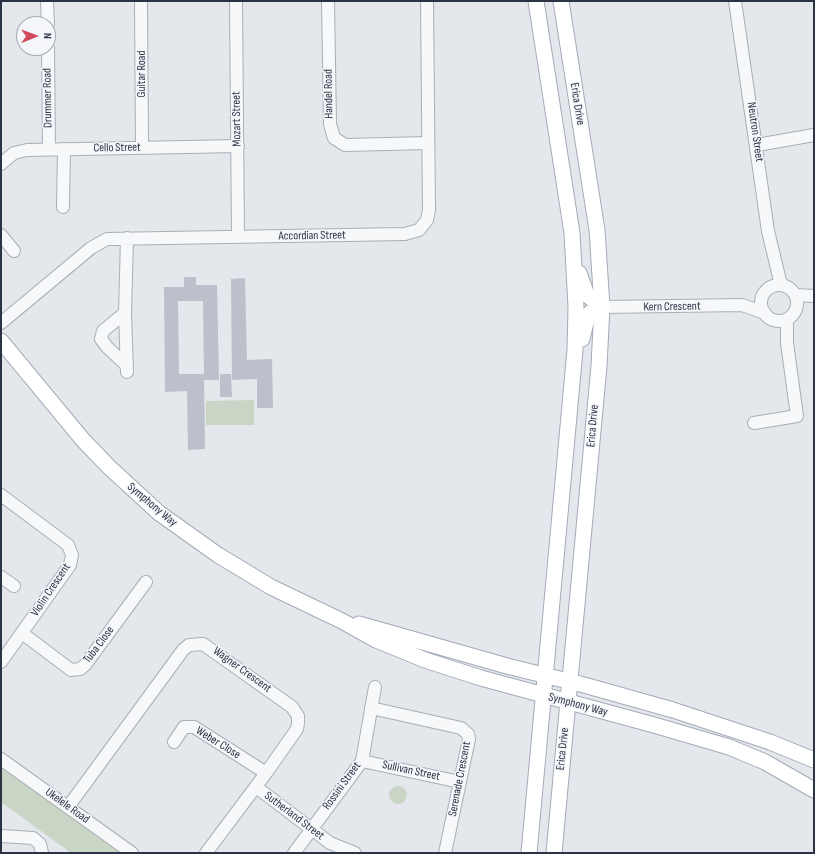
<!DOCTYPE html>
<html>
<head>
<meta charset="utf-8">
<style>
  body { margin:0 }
  #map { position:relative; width:815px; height:854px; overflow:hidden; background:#e4e7ec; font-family:"Sofia Sans Condensed",sans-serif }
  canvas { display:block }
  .frame { position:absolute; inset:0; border:2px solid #2b3445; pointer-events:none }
  .north { position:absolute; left:16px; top:16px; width:40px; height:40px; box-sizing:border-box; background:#f4f6f9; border:1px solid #a4a8b1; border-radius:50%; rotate:89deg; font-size:11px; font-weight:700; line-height:16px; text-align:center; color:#2b3445 }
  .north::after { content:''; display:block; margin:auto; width:14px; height:18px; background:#d1495b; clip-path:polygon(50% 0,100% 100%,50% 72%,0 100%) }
</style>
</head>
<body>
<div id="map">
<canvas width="815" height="854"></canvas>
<div class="frame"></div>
<div class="north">N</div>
</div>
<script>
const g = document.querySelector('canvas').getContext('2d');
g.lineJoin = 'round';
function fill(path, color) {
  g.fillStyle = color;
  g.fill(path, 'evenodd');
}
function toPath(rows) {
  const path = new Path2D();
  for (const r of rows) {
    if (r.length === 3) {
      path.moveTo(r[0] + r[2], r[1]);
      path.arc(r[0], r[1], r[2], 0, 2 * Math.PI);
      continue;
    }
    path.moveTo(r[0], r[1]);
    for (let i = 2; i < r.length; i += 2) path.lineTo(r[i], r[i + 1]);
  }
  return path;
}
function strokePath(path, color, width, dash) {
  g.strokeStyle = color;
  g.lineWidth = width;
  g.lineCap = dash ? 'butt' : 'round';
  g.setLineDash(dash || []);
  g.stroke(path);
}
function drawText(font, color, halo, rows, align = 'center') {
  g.font = font + ' "Sofia Sans Condensed",sans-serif';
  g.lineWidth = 3;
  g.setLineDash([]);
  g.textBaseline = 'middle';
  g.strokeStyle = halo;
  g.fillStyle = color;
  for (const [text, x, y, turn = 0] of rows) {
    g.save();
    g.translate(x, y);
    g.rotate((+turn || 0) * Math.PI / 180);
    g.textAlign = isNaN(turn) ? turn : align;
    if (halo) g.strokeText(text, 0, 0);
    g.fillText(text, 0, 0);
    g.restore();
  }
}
const green = toPath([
  [254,400,254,425,206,425,206,401],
  [1,764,123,853,71,853,1,802],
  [398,795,9]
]);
const building = toPath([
  [184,277,196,277,196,285,217,285,219,380,204,380,203,301,178,301,179,374,204,374,205,449,188,450,187,391,165,392,164,287,184,287],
  [245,278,247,360,272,359,273,408,257,408,257,379,232,380,231,279],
  [220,374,231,374,232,397,220,397]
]);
const minor = toPath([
  [47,1,48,24],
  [141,1,142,147],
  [236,1,238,237],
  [328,1,330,124,334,138,345,145,428,143],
  [735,1,768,231,781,285],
  [48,48,49,149],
  [757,145,814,135],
  [1,164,14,153,27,150,238,146],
  [63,207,64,149],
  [1,235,14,251],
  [779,303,18],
  [795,295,814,296],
  [602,307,742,305,765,313],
  [125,313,103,331,101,339,107,347,126,365],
  [1,323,91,248,107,239,405,234,419,230,427,220,429,210,427,1],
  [127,372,125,313,127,238],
  [754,423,797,416,787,343,787,319],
  [1,495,68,545,72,555,70,565,1,662],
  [1,577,14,586],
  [22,633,71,670,80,669,85,665,146,582],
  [371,708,461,728,468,734,469,739,445,853],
  [174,742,184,727,194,727,266,773],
  [1,759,132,853],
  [362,761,460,782],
  [256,787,330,843,355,853],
  [68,807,183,650,189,645,203,644,292,707,298,716,298,723,297,729,266,773,206,853],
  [1,836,33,838,40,844,42,853],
  [294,853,362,761,375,687]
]);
const major = toPath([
  [579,273,587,295,602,307],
  [582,339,587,318,590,313,602,307],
  [1,341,83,440,109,467,159,513,218,555,271,587,342,621,376,640,425,660,481,678,654,725,729,747,765,762,814,790],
  [359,624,507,666,584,685,673,710,770,742,814,760],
  [529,853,575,350,576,307,572,233,536,1],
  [554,853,599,366,602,307,597,230,561,1]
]);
const streetNames = [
  ["Guitar Road",142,74,-90],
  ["Handel Road",329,94,-91],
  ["Drummer Road",48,98,-91],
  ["Erica Drive",577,104,81],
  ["Mozart Street",237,119,-91],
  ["Neutron Street",755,132,82],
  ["Cello Street",117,148,-1],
  ["Accordian Street",312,236,-1],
  ["Kern Crescent",672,307,-1],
  ["Erica Drive",593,426,-85],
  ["Symphony Way",152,505,40],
  ["Violin Crescent",51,590,-56],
  ["Tuba Close",99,645,-53],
  ["Wagner Crescent",242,670,36],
  ["Symphony Way",578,705,15],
  ["Weber Close",218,743,32],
  ["Erica Drive",563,749,-84],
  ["Sullivan Street",411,771,12],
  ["Serenade Crescent",460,779,-79],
  ["Rossini Street",342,786,-54],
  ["Ukelele Road",67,806,36],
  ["Sutherland Street",294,816,37]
];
fill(green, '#c9d6c5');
fill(building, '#bbc0ca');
strokePath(minor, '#a9aeb7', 14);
strokePath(major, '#a3abb8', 17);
strokePath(minor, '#f7f8fa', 12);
strokePath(major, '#fff', 15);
drawText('12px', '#2b3445', '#f4f6f9', streetNames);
</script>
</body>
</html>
